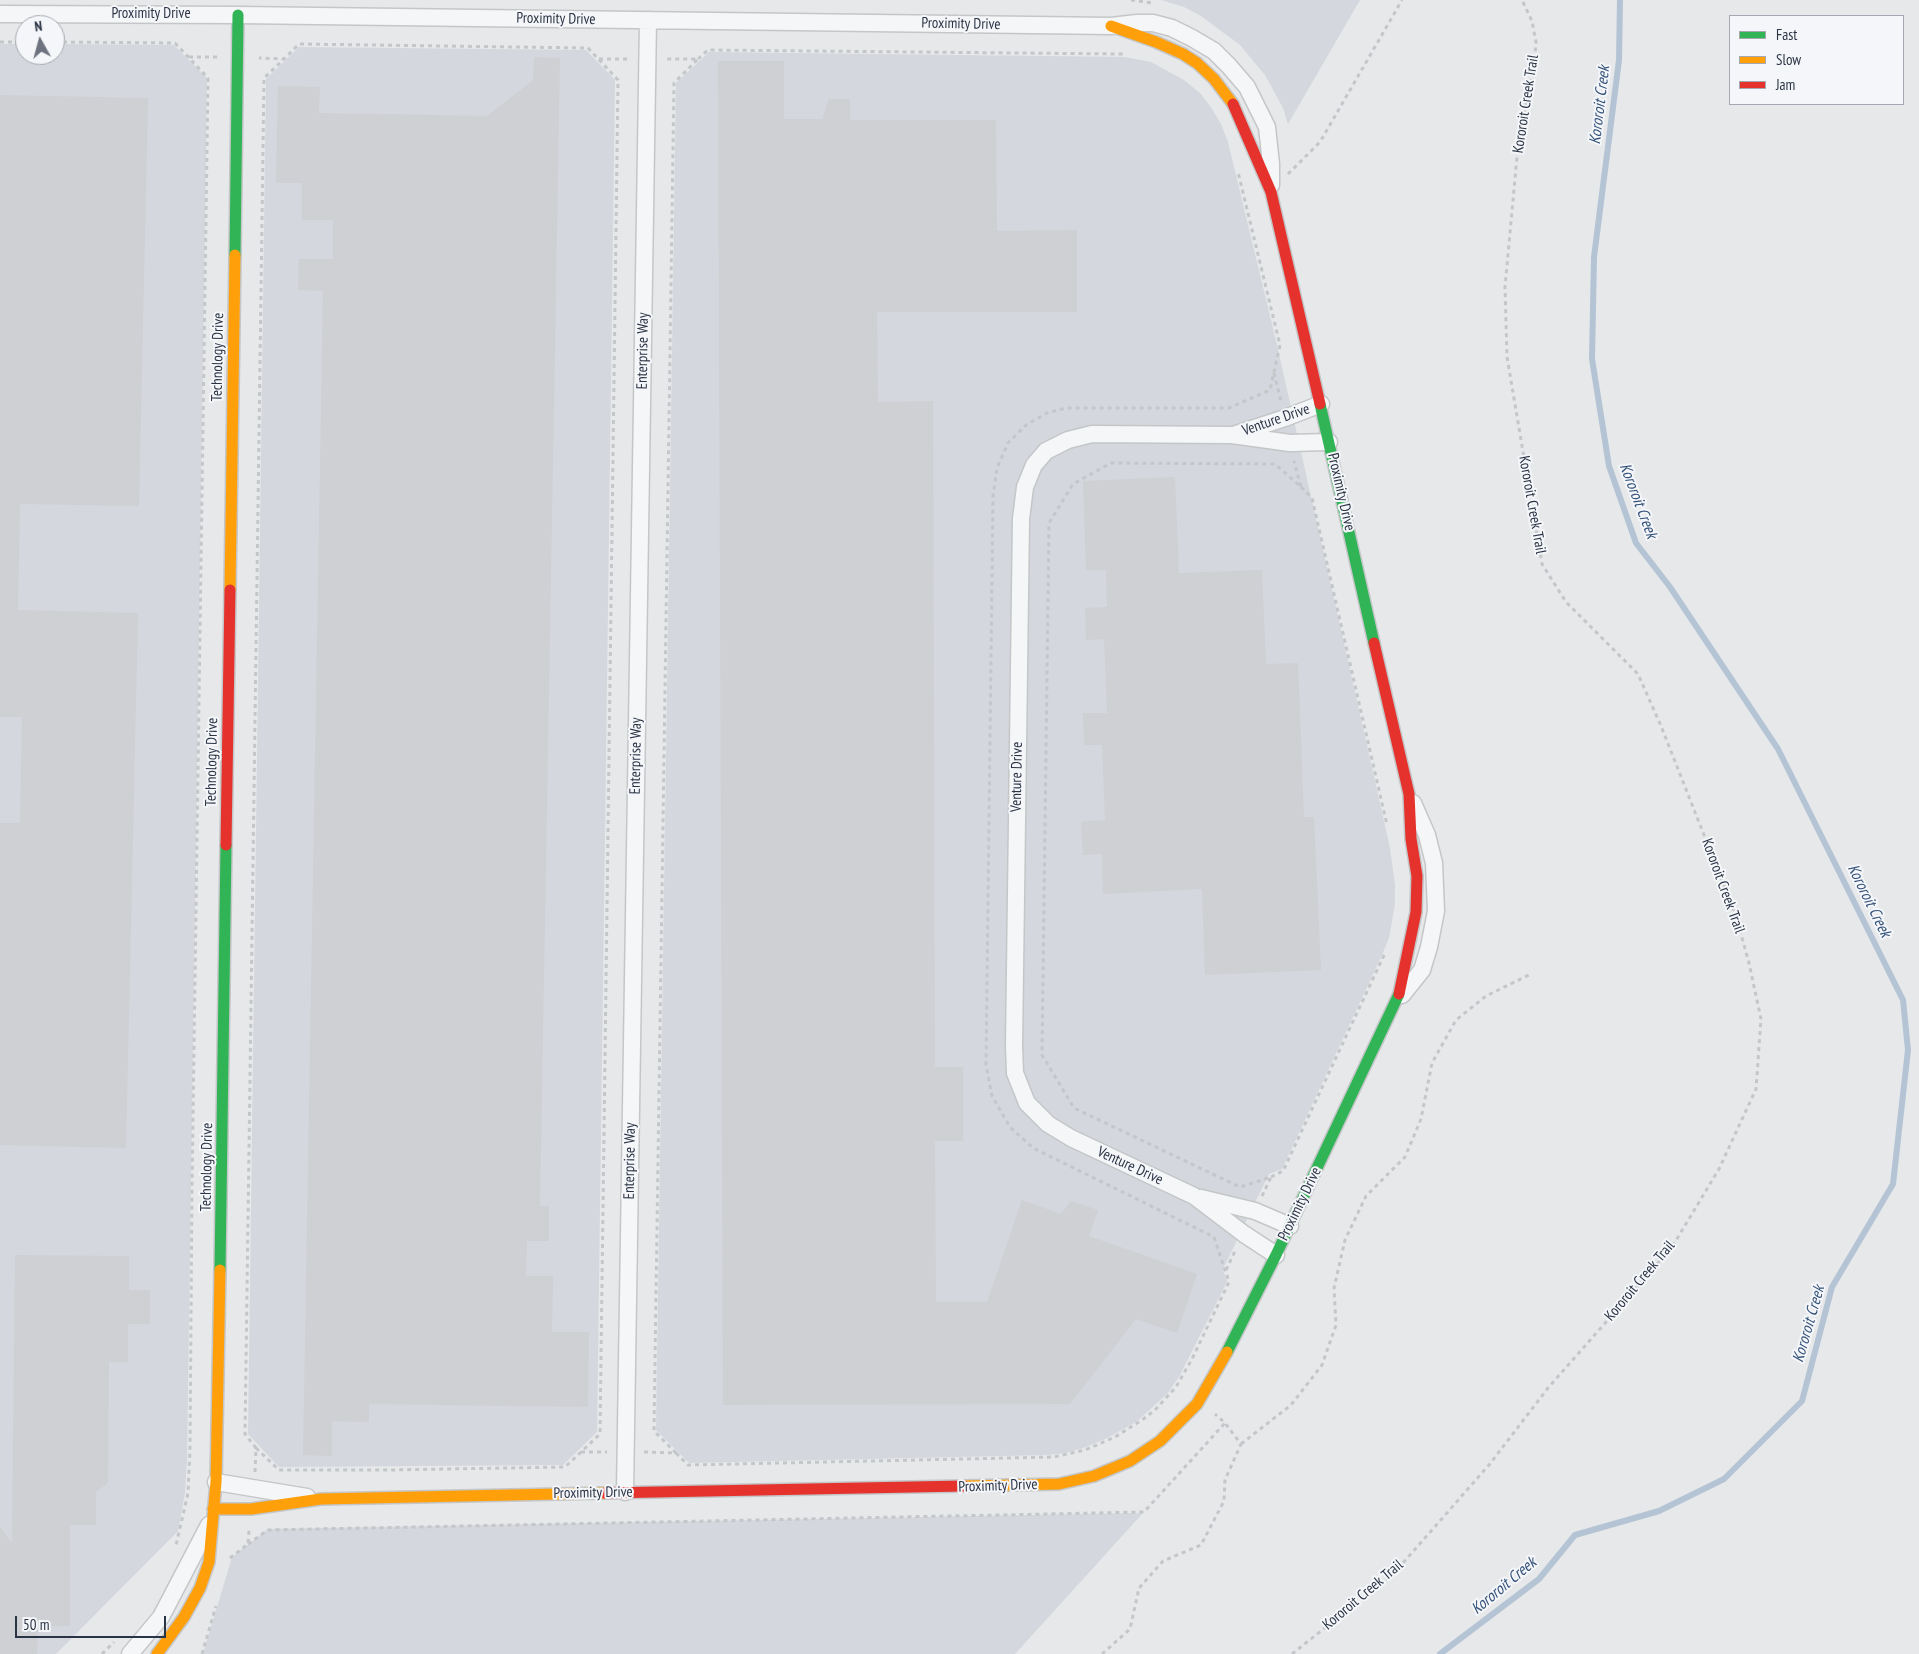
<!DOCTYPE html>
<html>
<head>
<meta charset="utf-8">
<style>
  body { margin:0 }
  #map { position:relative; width:1919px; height:1654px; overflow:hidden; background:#e6e8ea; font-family:"PT Sans Narrow",sans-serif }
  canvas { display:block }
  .legend { position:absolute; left:1729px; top:15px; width:175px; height:90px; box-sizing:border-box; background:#f4f6f9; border:1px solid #a4a8b1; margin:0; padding:6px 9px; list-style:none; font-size:15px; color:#2b3445 }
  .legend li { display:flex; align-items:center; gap:10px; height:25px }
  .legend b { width:25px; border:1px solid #a4a8b1 }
  .north { position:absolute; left:15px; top:15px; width:50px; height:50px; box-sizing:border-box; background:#f4f6f9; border:1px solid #a4a8b1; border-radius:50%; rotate:353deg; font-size:14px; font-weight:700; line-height:20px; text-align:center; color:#2b3445 }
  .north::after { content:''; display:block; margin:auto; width:18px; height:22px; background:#6c737f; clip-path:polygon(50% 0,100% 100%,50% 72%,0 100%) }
  .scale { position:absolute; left:15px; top:1616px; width:151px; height:22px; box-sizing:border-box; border:2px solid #2b3445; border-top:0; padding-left:6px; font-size:15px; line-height:18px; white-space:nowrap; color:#2b3445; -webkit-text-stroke:4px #f4f6f9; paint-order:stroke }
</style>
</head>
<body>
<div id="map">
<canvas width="1919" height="1654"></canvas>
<ul class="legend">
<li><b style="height:6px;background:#30b455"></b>Fast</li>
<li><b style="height:6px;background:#ff9f0a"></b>Slow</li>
<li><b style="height:6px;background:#e5322d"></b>Jam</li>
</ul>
<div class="north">N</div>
<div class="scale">50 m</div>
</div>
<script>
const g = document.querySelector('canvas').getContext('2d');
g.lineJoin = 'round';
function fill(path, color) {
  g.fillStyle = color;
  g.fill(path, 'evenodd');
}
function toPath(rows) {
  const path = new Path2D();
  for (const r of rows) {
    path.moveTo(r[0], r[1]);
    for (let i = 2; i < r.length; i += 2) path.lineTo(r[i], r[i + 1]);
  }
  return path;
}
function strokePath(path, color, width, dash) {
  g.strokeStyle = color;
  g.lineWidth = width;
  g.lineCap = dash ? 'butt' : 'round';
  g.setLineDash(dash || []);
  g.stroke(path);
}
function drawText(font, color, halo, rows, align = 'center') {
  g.font = font + ' "PT Sans Narrow",sans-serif';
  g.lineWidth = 4;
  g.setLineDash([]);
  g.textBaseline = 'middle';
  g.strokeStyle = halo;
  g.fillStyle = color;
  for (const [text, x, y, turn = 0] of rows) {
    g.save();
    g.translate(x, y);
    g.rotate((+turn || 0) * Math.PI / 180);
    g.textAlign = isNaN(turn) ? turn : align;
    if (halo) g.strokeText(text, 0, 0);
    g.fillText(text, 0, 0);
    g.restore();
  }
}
const built = toPath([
  [1161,0,1360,0,1288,124,1283,108,1265,75,1240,45,1201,16,1184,7],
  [0,44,25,44,25,55,55,55,55,44,174,45,207,78,187,1459,185,1493,178,1531,56,1654,0,1654],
  [299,47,586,50,615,80,597,1432,563,1465,279,1467,248,1434,266,79],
  [709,52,1125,57,1151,62,1184,80,1201,94,1212,109,1221,124,1228,142,1277,345,1390,848,1395,885,1395,904,1389,938,1382,955,1282,1169,1269,1174,1223,1269,1227,1282,1179,1377,1167,1394,1136,1422,1107,1438,1086,1447,1066,1453,1046,1455,689,1463,656,1430,676,83],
  [1143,1513,1015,1654,203,1654,232,1557,268,1529]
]);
const stream = toPath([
  [1440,1654,1539,1579,1575,1535,1659,1511,1724,1479,1802,1401,1832,1287,1893,1184,1908,1050,1903,1000,1778,749,1670,587,1636,543,1609,466,1592,359,1594,257,1619,60,1620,0]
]);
const building = toPath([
  [534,57,560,58,540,1206,549,1206,549,1241,527,1241,526,1276,553,1276,552,1332,589,1332,588,1407,369,1404,369,1422,332,1421,332,1456,303,1455,323,291,298,290,299,259,333,259,333,220,302,220,302,183,276,183,278,86,320,87,319,113,487,116,533,80],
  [718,61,784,61,784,119,822,119,829,99,850,99,850,120,996,120,997,231,1077,230,1077,312,877,312,878,402,933,401,935,1067,963,1067,963,1141,935,1141,936,1302,987,1302,1022,1200,1061,1214,1071,1201,1098,1210,1089,1236,1197,1274,1177,1333,1136,1319,1070,1404,723,1405],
  [0,95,148,98,139,506,20,504,18,610,138,613,126,1148,0,1145,0,823,20,823,22,717,0,717],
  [1175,477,1179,573,1262,570,1266,664,1298,663,1304,817,1314,817,1321,970,1205,975,1202,889,1103,894,1102,854,1083,855,1081,822,1105,820,1102,745,1084,745,1083,713,1107,713,1104,639,1086,640,1085,608,1107,607,1106,570,1086,570,1083,481],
  [15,1255,129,1256,129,1290,150,1290,150,1324,128,1324,128,1362,109,1362,108,1483,96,1492,96,1525,70,1525,70,1626,38,1626,37,1654,0,1654,0,1527,12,1543]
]);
const path = toPath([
  [1131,0,1153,3],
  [0,42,25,42],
  [55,42,175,43,208,78,192,1185,190,1450,188,1493,176,1545],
  [189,57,217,57],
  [599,59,630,59],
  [698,59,708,50,1123,54],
  [1288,174,1320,142,1402,0],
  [1274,373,1281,401],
  [1301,487,1312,498,1387,825],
  [1271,1177,1283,1171,1385,953],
  [1262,1196,1271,1177,1240,1187,1074,1108,1042,1055,1049,523,1073,484,1111,463,1275,464,1301,487,1294,461],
  [1226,1270,1236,1249],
  [1241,1444,1291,1405,1322,1365,1336,1325,1334,1288,1345,1240,1366,1196,1405,1157,1421,1119,1432,1063,1456,1020,1486,996,1529,975],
  [256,1448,279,1470,389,1470,565,1467,600,1434,618,80,588,48,299,44,284,59],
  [581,1452,607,1452],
  [644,1452,676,1453,654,1431,674,83,698,59,664,59],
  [676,1453,688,1465,1054,1457,1085,1450,1115,1437,1142,1420,1155,1410,1176,1387,1192,1359,1229,1282,1214,1237,1033,1148,1010,1127,992,1096,986,1065,993,496,997,468,1008,443,1026,425,1047,413,1066,408,1229,408,1270,390,1280,345,1238,172],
  [255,1472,256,1448,245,1434,264,78,284,59,259,58],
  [248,1544,268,1530,1144,1512,1225,1423],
  [230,1558,248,1544,249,1530],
  [102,1654,114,1642],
  [202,1654,216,1606],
  [1102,1654,1130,1629,1139,1588,1163,1561,1201,1545,1224,1501,1225,1480,1241,1444,1225,1423,1215,1414],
  [1292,1654,1395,1572,1489,1465,1548,1388,1672,1247,1719,1169,1756,1089,1761,1019,1749,963,1736,916,1661,726,1638,674,1566,602,1542,564,1507,357,1505,287,1519,135,1534,68,1536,42,1532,21,1522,0]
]);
const street = toPath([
  [0,14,238,15,1111,26,1137,23,1153,23,1172,28,1192,38,1214,51,1229,66,1247,87,1267,127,1271,164,1271,185],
  [1236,434,1285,418,1321,404],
  [1402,995,1422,970,1429,947,1436,911,1434,863,1427,835,1413,803],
  [1201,1198,1255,1211,1290,1226],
  [1276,1255,1244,1234,1194,1196,1071,1138,1048,1124,1027,1103,1015,1073,1014,1046,1021,519,1025,487,1034,465,1046,451,1068,440,1092,434,1232,435,1290,443,1329,442],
  [216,1482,307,1497],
  [625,1492,648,20],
  [130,1654,161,1617,209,1525]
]);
const fast = toPath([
  [235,255,238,15],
  [1320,404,1374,643],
  [220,1270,226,845],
  [1227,1352,1276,1255,1399,994]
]);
const slow = toPath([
  [1111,26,1156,42,1183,54,1197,63,1214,79,1233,104],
  [230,590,235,255],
  [964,1486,1059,1484,1094,1476,1130,1461,1160,1441,1197,1404,1227,1352],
  [213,1509,251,1509,321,1499,605,1493],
  [157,1654,184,1617,200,1588,209,1562,216,1482,220,1270]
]);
const jam = toPath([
  [1233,104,1271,192,1320,404],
  [1374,643,1409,794,1411,839,1417,876,1416,912,1399,994],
  [226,845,230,590],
  [605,1493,964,1486]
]);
const streetNames = [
  ["Proximity Drive",151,14],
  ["Proximity Drive",556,19,1],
  ["Proximity Drive",961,24,1],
  ["Kororoit Creek Trail",1526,104,-81],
  ["Enterprise Way",643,351,-89],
  ["Technology Drive",218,357,-89],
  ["Venture Drive",1276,420,-19],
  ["Proximity Drive",1341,492,77],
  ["Kororoit Creek Trail",1532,505,80],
  ["Enterprise Way",636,756,-89],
  ["Technology Drive",212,762,-89],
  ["Venture Drive",1017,777,-89],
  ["Kororoit Creek Trail",1723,886,70],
  ["Enterprise Way",630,1161,-89],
  ["Venture Drive",1130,1166,25],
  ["Technology Drive",207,1167,-89],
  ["Proximity Drive",1300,1204,-64],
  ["Kororoit Creek Trail",1640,1281,-50],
  ["Proximity Drive",998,1486,-2],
  ["Proximity Drive",593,1493,-1],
  ["Kororoit Creek Trail",1363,1595,-40]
];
const waterNames = [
  ["Kororoit Creek",1600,105,-83],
  ["Kororoit Creek",1638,501,69],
  ["Kororoit Creek",1869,901,64],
  ["Kororoit Creek",1809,1324,-74],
  ["Kororoit Creek",1504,1586,-40]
];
fill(built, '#d4d7dd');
strokePath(stream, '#b4c4d5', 6);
fill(building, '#ced0d3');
strokePath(street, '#c4c6c8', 19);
strokePath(fast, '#c4c6c8', 14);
strokePath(slow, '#c4c6c8', 14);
strokePath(jam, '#c4c6c8', 14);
strokePath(path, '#c5c6ca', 3, [4, 4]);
strokePath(street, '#f5f6f7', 16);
strokePath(fast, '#30b455', 11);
strokePath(slow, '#ff9f0a', 11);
strokePath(jam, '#e5322d', 11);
drawText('15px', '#2b3445', '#f4f6f9', streetNames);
drawText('italic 16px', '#34527a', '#f4f6f9', waterNames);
</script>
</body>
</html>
